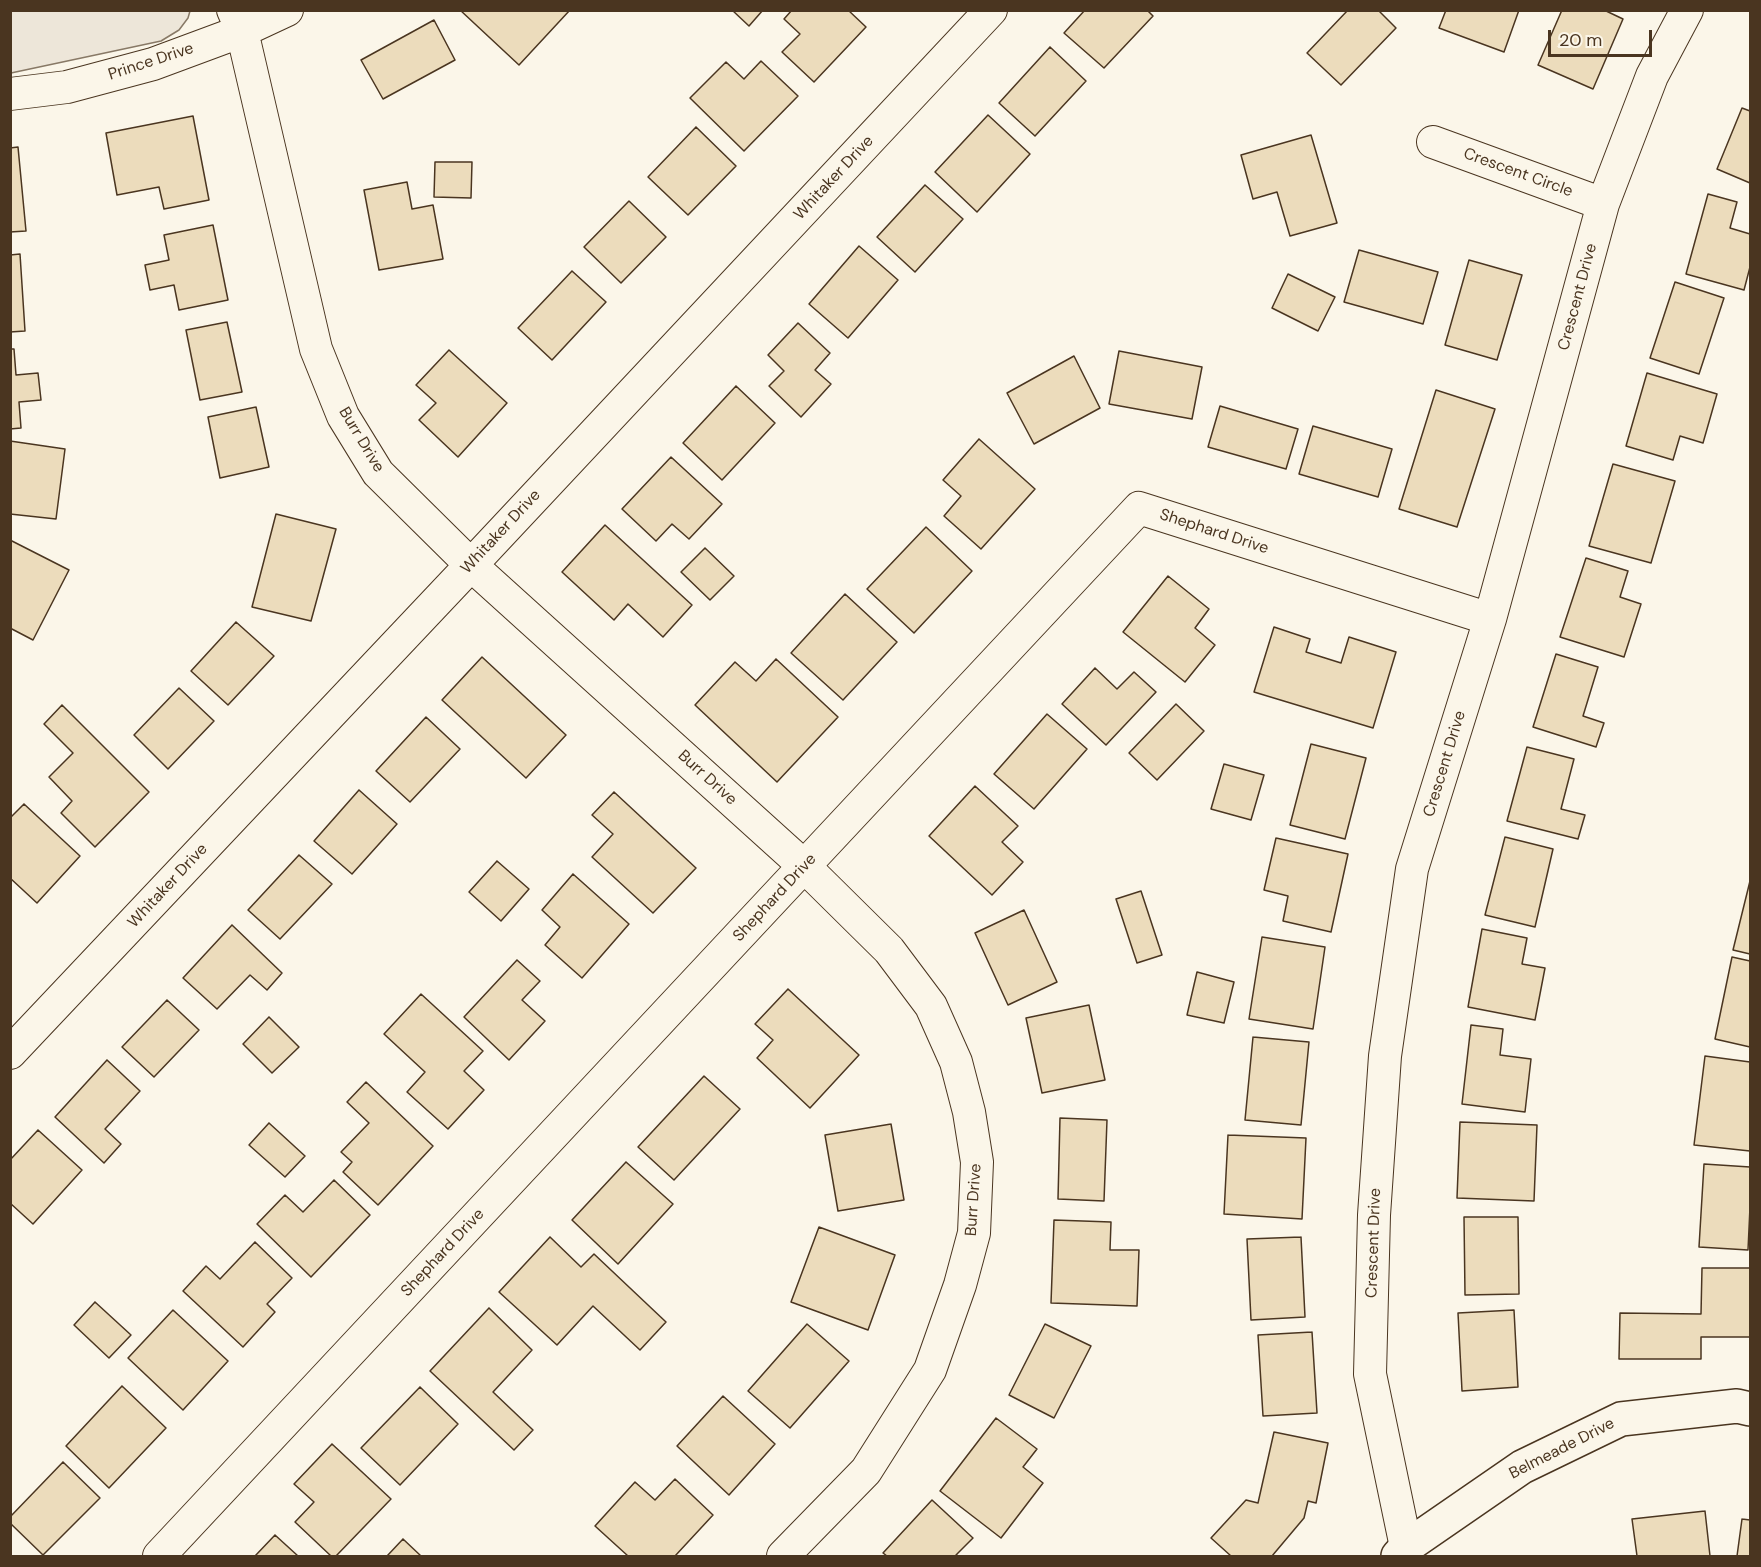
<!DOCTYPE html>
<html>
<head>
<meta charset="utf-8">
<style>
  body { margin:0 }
  #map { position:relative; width:1761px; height:1567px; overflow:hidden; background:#fbf6e9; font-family:"DM Sans",sans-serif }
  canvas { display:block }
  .frame { position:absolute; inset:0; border:12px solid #4a3520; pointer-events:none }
  .scale { position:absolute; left:1548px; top:30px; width:104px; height:27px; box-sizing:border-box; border:3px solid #4a3520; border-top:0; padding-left:8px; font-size:18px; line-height:21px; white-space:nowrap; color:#4a3520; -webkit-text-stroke:4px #fbf6e9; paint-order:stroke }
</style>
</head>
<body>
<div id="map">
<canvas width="1761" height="1567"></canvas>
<div class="frame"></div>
<div class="scale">20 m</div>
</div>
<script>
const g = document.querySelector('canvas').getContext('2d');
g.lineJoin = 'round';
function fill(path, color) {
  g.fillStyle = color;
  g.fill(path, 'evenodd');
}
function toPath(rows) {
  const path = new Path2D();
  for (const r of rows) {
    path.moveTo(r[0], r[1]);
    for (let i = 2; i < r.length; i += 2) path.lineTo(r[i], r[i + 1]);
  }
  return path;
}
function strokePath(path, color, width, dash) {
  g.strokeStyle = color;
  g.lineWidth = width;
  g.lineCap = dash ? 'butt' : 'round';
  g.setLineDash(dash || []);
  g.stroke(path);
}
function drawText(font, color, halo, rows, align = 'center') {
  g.font = font + ' "DM Sans",sans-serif';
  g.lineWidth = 4.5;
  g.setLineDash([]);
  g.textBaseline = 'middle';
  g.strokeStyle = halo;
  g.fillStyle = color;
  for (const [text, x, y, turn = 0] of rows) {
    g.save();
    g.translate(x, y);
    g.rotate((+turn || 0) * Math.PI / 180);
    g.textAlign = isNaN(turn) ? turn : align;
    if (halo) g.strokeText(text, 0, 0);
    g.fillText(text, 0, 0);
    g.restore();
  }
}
const green = toPath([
  [10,11,11,10,190,11,188,18,179,30,161,41,11,73,10,11]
]);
const building = toPath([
  [460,10,570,10,519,65,460,10],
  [732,10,763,10,749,26,732,10],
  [792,10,848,10,866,27,814,82,782,52,800,34,784,19,792,10],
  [1085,10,1147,10,1153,16,1104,68,1064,33,1085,10],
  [1348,10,1378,10,1396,28,1341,85,1307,53,1348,10],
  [1446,10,1519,10,1504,52,1439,28,1446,10],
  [1562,10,1604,10,1623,19,1593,89,1538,65,1562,10],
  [434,20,455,60,383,99,361,60,434,20],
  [1050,47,1086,81,1035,136,999,103,1050,47],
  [761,61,798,96,744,151,690,98,726,62,744,79,761,61],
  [1742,108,1750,111,1750,183,1717,169,1742,108],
  [988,115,1030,154,977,212,935,172,988,115],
  [193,116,209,200,164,209,159,187,117,195,106,133,193,116],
  [696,127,736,166,688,215,648,177,696,127],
  [1311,135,1337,223,1290,236,1277,192,1253,199,1241,155,1311,135],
  [18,147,26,231,10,232,10,148,18,147],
  [435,162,472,162,471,198,434,197,435,162],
  [407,182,412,209,433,205,443,259,379,270,364,190,407,182],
  [925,185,963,219,915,272,877,237,925,185],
  [1708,194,1737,202,1730,228,1750,234,1750,267,1744,290,1686,274,1708,194],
  [629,201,666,237,621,283,584,247,629,201],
  [213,225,228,300,179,310,174,285,150,290,145,265,169,260,164,235,213,225],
  [859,246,898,280,848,338,809,304,859,246],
  [1359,250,1438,272,1423,324,1344,302,1359,250],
  [20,254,25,331,10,332,10,255,20,254],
  [1469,260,1522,275,1497,360,1445,345,1469,260],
  [572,271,606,302,552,360,518,328,572,271],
  [1288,274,1335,297,1318,331,1272,308,1288,274],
  [1675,282,1724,298,1699,374,1650,358,1675,282],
  [227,322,242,392,200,400,186,330,227,322],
  [798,323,830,353,815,370,831,384,801,417,769,386,784,371,768,355,798,323],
  [10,349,14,349,16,375,38,373,41,400,19,402,21,428,10,429,10,349],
  [449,350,507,403,458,457,419,420,436,403,416,385,449,350],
  [1119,351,1202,367,1192,419,1109,404,1119,351],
  [1074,356,1100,408,1034,444,1007,393,1074,356],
  [1647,373,1717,394,1703,443,1680,436,1673,460,1626,446,1647,373],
  [736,386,775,423,722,480,683,443,736,386],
  [1436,390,1495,409,1457,527,1399,509,1436,390],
  [1220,406,1298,429,1286,469,1208,447,1220,406],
  [256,407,269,467,220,478,208,417,256,407],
  [1313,426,1392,449,1378,497,1299,474,1313,426],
  [979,439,1035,489,981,549,944,516,961,496,943,480,979,439],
  [10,441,65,449,56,519,10,514,10,441],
  [671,457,722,504,689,539,672,524,656,541,622,509,671,457],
  [1613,464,1675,481,1651,563,1589,546,1613,464],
  [276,514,336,529,311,621,252,607,276,514],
  [605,525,692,605,663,637,628,604,614,620,562,572,605,525],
  [926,527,972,571,914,633,867,589,926,527],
  [10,540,69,570,33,640,10,628,10,540],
  [705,548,734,576,710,600,681,572,705,548],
  [1586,558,1628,571,1620,597,1641,604,1624,657,1560,637,1586,558],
  [1168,576,1209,609,1195,628,1215,645,1185,682,1123,632,1168,576],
  [845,594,897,642,843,700,791,653,845,594],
  [236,622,274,656,228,705,191,671,236,622],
  [1274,627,1310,639,1306,652,1341,663,1349,637,1396,652,1373,728,1254,692,1274,627],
  [1556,654,1598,667,1583,716,1604,723,1596,747,1533,727,1556,654],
  [482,657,566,735,526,778,442,700,482,657],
  [776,659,838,717,777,782,695,705,735,662,756,681,776,659],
  [1095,668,1117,689,1134,672,1156,692,1106,745,1062,704,1095,668],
  [179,688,214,721,168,769,134,735,179,688],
  [1176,704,1204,731,1157,780,1129,753,1176,704],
  [62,705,149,792,95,847,61,813,72,801,49,777,73,753,44,724,62,705],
  [1047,714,1087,749,1034,809,994,774,1047,714],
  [426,717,460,749,410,802,376,771,426,717],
  [1311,744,1366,758,1345,839,1290,825,1311,744],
  [1527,747,1574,759,1561,809,1585,815,1578,839,1507,821,1527,747],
  [1224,764,1264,775,1251,820,1211,809,1224,764],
  [975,786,1018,826,1002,842,1023,862,992,895,929,836,975,786],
  [359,790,397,824,352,874,314,841,359,790],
  [614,792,696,868,653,913,592,857,613,834,592,815,614,792],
  [24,804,80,856,37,903,10,878,10,818,24,804],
  [1505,837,1553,849,1535,927,1485,915,1505,837],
  [1276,838,1348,854,1331,932,1283,921,1288,896,1264,890,1276,838],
  [299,855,332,884,280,939,248,910,299,855],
  [497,861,529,889,501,921,469,892,497,861],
  [573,874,629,924,582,978,545,945,560,927,542,910,573,874],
  [1750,881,1750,954,1733,950,1750,881],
  [1141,891,1162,955,1137,963,1116,899,1141,891],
  [1024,910,1057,982,1008,1005,975,933,1024,910],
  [232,925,282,973,267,990,250,975,217,1009,183,978,232,925],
  [1482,929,1527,938,1522,964,1545,968,1535,1020,1468,1007,1482,929],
  [1262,937,1325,947,1313,1029,1249,1019,1262,937],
  [1732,957,1750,961,1750,1047,1715,1039,1732,957],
  [517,960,540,981,522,1000,545,1021,509,1060,464,1017,517,960],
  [1197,972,1234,982,1224,1023,1187,1015,1197,972],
  [788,989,859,1055,810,1108,757,1058,773,1040,755,1024,788,989],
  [421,994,483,1051,464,1071,484,1090,448,1129,407,1092,425,1072,384,1034,421,994],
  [167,1000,199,1030,154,1077,122,1047,167,1000],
  [1089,1005,1105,1080,1042,1093,1026,1018,1089,1005],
  [269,1017,299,1047,272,1073,243,1044,269,1017],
  [1471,1025,1503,1029,1500,1055,1531,1059,1525,1112,1462,1104,1471,1025],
  [1253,1037,1309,1042,1301,1125,1245,1120,1253,1037],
  [1705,1056,1750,1062,1750,1151,1694,1145,1705,1056],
  [107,1060,140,1091,105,1129,121,1144,104,1163,55,1117,107,1060],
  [704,1076,740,1109,674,1180,638,1147,704,1076],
  [366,1082,433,1146,378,1205,343,1172,352,1162,341,1152,369,1123,347,1102,366,1082],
  [1060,1118,1107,1120,1104,1201,1058,1199,1060,1118],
  [1460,1122,1537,1125,1534,1201,1457,1198,1460,1122],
  [269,1123,305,1156,285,1177,249,1145,269,1123],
  [891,1124,904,1200,838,1211,825,1135,891,1124],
  [38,1130,82,1170,33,1224,10,1203,10,1160,38,1130],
  [1228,1135,1306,1138,1302,1219,1224,1214,1228,1135],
  [626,1162,673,1204,618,1264,572,1220,626,1162],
  [1704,1164,1750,1167,1750,1207,1748,1250,1699,1247,1704,1164],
  [334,1180,370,1215,311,1277,257,1224,285,1195,303,1212,334,1180],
  [1464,1217,1518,1217,1519,1294,1465,1295,1464,1217],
  [1054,1220,1111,1222,1110,1250,1139,1250,1137,1306,1051,1303,1054,1220],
  [819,1227,895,1255,868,1330,791,1302,819,1227],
  [550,1237,581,1267,594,1254,666,1322,640,1350,593,1306,557,1345,499,1292,550,1237],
  [1301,1237,1305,1317,1251,1320,1247,1239,1301,1237],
  [255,1242,292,1278,267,1304,275,1312,243,1347,183,1291,206,1266,220,1279,255,1242],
  [1702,1268,1750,1268,1750,1337,1701,1337,1701,1359,1619,1359,1620,1313,1701,1314,1702,1268],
  [95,1302,131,1335,109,1358,74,1325,95,1302],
  [489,1308,532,1350,493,1392,533,1430,514,1450,430,1371,489,1308],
  [173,1310,228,1361,183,1410,128,1358,173,1310],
  [1514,1310,1518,1387,1462,1391,1458,1313,1514,1310],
  [807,1324,849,1361,790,1428,748,1391,807,1324],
  [1045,1324,1091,1346,1054,1418,1009,1395,1045,1324],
  [1312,1332,1317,1413,1263,1416,1258,1335,1312,1332],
  [122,1386,166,1428,109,1488,66,1446,122,1386],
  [420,1387,458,1424,400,1485,361,1448,420,1387],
  [723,1396,775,1444,729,1495,677,1446,723,1396],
  [996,1418,1037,1449,1023,1467,1043,1483,1001,1538,940,1491,996,1418],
  [1274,1432,1328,1443,1316,1503,1308,1501,1304,1518,1272,1556,1231,1556,1211,1538,1246,1500,1258,1503,1274,1432],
  [332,1444,391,1499,336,1556,331,1556,295,1522,314,1502,294,1484,332,1444],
  [63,1462,100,1498,43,1555,10,1523,10,1517,63,1462],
  [675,1479,713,1515,675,1556,628,1556,595,1526,635,1482,655,1500,675,1479],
  [932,1500,973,1538,956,1555,958,1556,887,1556,883,1553,932,1500],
  [1705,1511,1710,1556,1637,1556,1632,1519,1705,1511],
  [1742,1519,1750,1520,1750,1556,1737,1556,1742,1519],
  [275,1535,298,1556,255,1556,275,1535],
  [403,1539,421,1556,387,1556,403,1539]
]);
const street = toPath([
  [233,10,242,31,316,349,343,416,378,473,471,565,804,866,889,950,931,1006,956,1062,969,1112,977,1162,974,1233,960,1285,930,1370,866,1471,783,1556],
  [10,94,67,87,153,64,242,31,287,10],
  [1433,142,1603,204],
  [10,1053,471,565,991,10],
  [1406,1547,1370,1374,1374,1215,1385,1056,1412,869,1490,619,1603,204,1652,76,1687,10],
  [159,1556,1139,508,1490,619]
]);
const secondary = toPath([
  [1398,1556,1406,1547,1522,1467,1621,1419,1737,1406,1750,1409]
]);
const streetNames = [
  ["Prince Drive",151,62,-18],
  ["Crescent Circle",1518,173,20],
  ["Whitaker Drive",834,178,-47],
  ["Crescent Drive",1578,297,-75],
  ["Burr Drive",361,440,59],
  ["Whitaker Drive",501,532,-47],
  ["Shephard Drive",1214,532,18],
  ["Crescent Drive",1445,764,-73],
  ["Burr Drive",707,778,42],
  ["Whitaker Drive",168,886,-47],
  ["Shephard Drive",775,898,-47],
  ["Burr Drive",974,1200,-86],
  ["Crescent Drive",1374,1243,-88],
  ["Shephard Drive",443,1253,-47],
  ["Belmeade Drive",1562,1449,-27]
];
fill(green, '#ede6d9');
strokePath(green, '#887966', 1.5);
fill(building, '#ecdcbc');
strokePath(building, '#4a3520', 1.5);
strokePath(street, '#4a3520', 34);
strokePath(secondary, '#4a3520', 36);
strokePath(street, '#fbf6e9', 32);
strokePath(secondary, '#fbf6e9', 33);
drawText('16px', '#4a3520', '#fbf6e9', streetNames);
</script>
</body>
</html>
